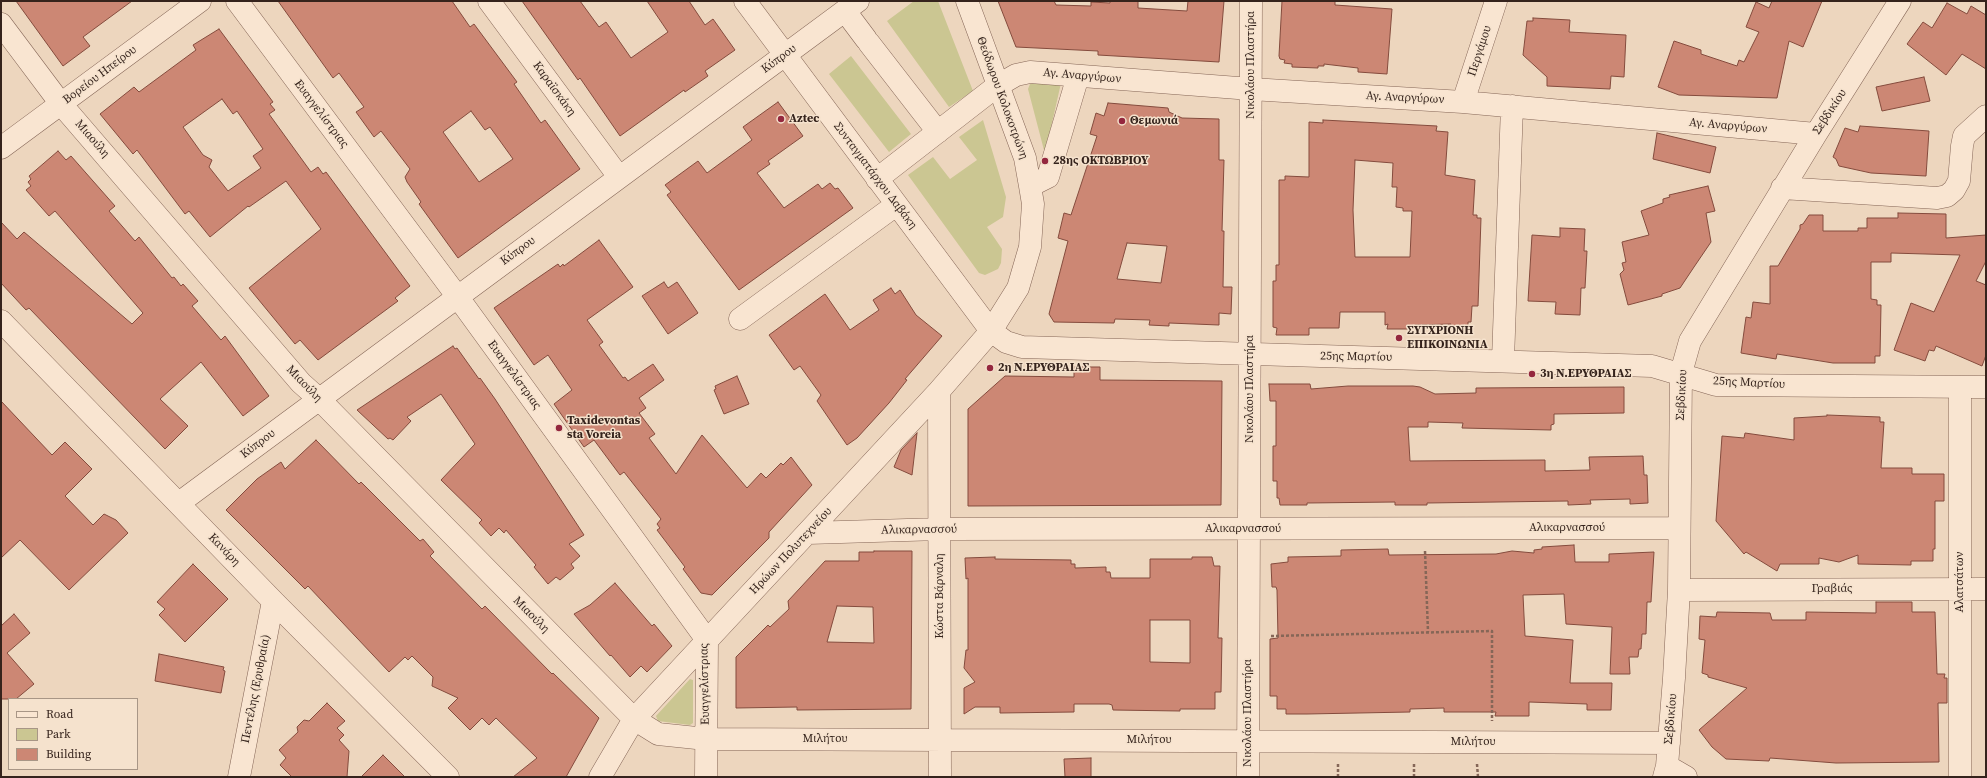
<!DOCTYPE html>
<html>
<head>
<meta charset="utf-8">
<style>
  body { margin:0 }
  #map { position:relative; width:1987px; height:778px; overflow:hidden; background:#edd6be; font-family:"Source Serif 4",serif }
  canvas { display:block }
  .frame { position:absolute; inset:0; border:2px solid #35231c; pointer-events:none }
  .legend { position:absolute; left:8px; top:698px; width:130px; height:72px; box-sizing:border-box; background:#f5e2cd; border:1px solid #a89686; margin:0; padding:5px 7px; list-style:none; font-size:12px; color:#35231c }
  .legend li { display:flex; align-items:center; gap:8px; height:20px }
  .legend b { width:20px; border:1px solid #a89686 }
</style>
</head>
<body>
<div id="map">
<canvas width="1987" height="778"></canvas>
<div class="frame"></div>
<ul class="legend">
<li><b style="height:5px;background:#f9e5d1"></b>Road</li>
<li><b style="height:11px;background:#cbc692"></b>Park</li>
<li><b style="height:11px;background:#cc8774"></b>Building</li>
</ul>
</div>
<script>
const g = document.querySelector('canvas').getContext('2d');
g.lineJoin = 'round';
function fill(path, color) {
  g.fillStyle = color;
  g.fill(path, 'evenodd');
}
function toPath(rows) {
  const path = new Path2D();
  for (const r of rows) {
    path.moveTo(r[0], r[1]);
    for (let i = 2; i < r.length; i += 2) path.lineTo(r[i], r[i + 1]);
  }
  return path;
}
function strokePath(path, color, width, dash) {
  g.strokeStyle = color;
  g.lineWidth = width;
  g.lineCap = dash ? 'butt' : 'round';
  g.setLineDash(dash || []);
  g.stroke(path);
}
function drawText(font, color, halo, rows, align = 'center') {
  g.font = font + ' "Source Serif 4",serif';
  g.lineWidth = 3;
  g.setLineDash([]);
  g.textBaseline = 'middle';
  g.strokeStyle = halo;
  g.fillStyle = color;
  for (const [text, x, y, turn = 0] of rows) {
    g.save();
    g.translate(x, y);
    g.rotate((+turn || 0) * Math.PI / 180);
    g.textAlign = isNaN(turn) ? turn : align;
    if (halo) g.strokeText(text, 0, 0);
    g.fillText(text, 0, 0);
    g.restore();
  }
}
const green = toPath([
  [914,1,938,1,973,91,949,107,887,21],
  [851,56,911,134,889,152,829,74],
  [1035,81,1061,83,1045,154,1028,89,1030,84],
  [983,120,1006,197,1003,217,987,227,1002,249,1001,263,998,269,985,275,979,273,908,175,933,157,950,179,977,160,959,137],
  [690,679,693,680,693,723,690,725,658,721,656,716]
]);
const building = toPath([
  [16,1,132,1,83,37,90,46,63,66,16,1],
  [278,1,452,1,470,27,474,24,517,82,514,84,541,123,545,120,580,169,458,258,419,204,421,202,407,182,405,177,410,169,381,131,374,137,356,112,364,107,339,73,333,78,278,1],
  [471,111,485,130,490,127,513,159,479,182,443,132,471,111],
  [522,1,580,1,599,27,606,22,631,58,668,32,647,1,689,1,705,25,713,19,735,50,705,71,708,76,685,92,684,90,620,136,580,78,578,80,522,1],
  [998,1,1054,1,1056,5,1091,6,1091,2,1110,3,1110,1,1138,1,1138,8,1187,11,1188,1,1224,1,1219,62,1098,55,1098,51,1016,47,998,1],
  [1282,1,1335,1,1335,5,1392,9,1387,74,1358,72,1358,68,1324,64,1324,66,1318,66,1318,68,1292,67,1292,64,1284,63,1285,60,1280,59,1279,56,1282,1],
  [1772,1,1822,1,1803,47,1789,41,1777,98,1679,95,1658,87,1674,41,1701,50,1701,54,1737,66,1739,60,1744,62,1759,32,1746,27,1756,2,1769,8,1772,1],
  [1947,3,1967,14,1971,6,1986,15,1986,69,1962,54,1946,75,1907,44,1923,22,1932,28,1947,3],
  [1533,18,1570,20,1569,32,1626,35,1624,77,1611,76,1610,89,1547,86,1547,77,1523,55,1527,21,1533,21,1533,18],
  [219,29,273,102,270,104,275,110,269,114,311,172,318,167,323,174,326,172,410,286,395,298,398,301,318,360,300,340,295,344,249,288,321,229,286,181,249,207,248,206,210,237,189,211,185,214,137,150,133,154,100,114,134,87,139,92,196,50,193,45,219,29],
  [222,99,233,114,237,111,263,149,253,156,261,168,228,191,209,167,212,160,203,155,183,127,222,99],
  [1924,77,1930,101,1882,111,1876,87,1924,77],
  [778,102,803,136,768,161,770,164,757,173,784,208,818,184,822,189,830,183,835,189,838,188,853,208,739,290,667,195,671,192,665,185,698,161,707,173,752,140,743,127,778,102],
  [1108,103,1168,108,1169,112,1182,118,1219,119,1219,160,1224,160,1222,231,1224,231,1223,287,1232,287,1231,314,1219,313,1219,325,1169,323,1169,326,1149,325,1150,320,1115,319,1114,323,1054,322,1049,314,1068,241,1058,238,1064,213,1071,215,1097,136,1090,134,1096,113,1104,116,1108,103],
  [1127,243,1167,246,1161,283,1117,279,1127,243],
  [1323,120,1437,126,1436,131,1448,132,1445,175,1475,180,1473,215,1477,215,1477,218,1481,218,1478,306,1472,306,1471,322,1468,322,1468,328,1450,328,1451,324,1415,325,1415,329,1387,329,1388,324,1385,325,1385,312,1340,312,1339,328,1309,328,1309,335,1276,335,1277,328,1273,327,1273,281,1276,281,1276,265,1279,265,1279,180,1285,180,1285,176,1309,177,1309,122,1323,123,1323,120],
  [1355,160,1393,163,1392,187,1397,187,1396,207,1403,208,1403,211,1412,211,1410,257,1355,257,1353,210,1355,160],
  [1860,126,1929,131,1926,176,1871,173,1839,166,1836,159,1833,157,1845,128,1858,132,1860,126],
  [1657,133,1716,147,1710,173,1653,159,1657,133],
  [58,151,66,160,71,156,115,206,109,211,135,241,139,237,172,278,174,277,181,286,183,284,198,301,192,306,221,340,225,336,269,396,243,416,201,362,160,399,188,426,165,449,29,308,26,310,1,283,1,222,17,239,24,232,132,324,143,313,55,211,49,216,26,190,31,186,28,182,31,179,29,176,58,151],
  [1708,186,1715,211,1706,213,1711,242,1694,267,1680,288,1662,294,1662,296,1628,305,1620,274,1624,270,1622,263,1626,262,1622,242,1649,235,1641,211,1663,203,1663,199,1670,197,1669,195,1708,186],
  [1898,213,1946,214,1946,238,1986,235,1986,261,1976,281,1986,285,1986,355,1982,366,1936,346,1934,351,1929,350,1925,361,1894,350,1911,303,1934,312,1960,255,1891,253,1891,262,1871,262,1871,299,1877,300,1877,305,1881,305,1880,356,1875,356,1875,363,1833,363,1777,354,1776,359,1741,353,1746,317,1751,318,1753,302,1770,304,1770,266,1778,266,1800,229,1800,225,1803,224,1809,215,1823,215,1823,231,1858,231,1858,228,1867,228,1867,218,1898,218,1898,213],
  [1560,228,1585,229,1584,251,1587,251,1585,288,1581,288,1580,315,1555,314,1556,302,1528,301,1532,235,1560,237,1560,228],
  [599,240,633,287,587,320,603,342,599,345,623,378,625,377,628,381,653,364,664,380,639,398,646,408,639,413,655,434,649,438,676,474,702,435,747,488,761,473,766,478,781,463,783,465,791,457,812,485,769,532,769,538,712,595,701,593,683,569,685,567,657,530,660,528,657,524,661,519,624,472,620,475,594,440,584,447,554,404,572,390,548,355,534,365,494,308,558,264,560,267,563,264,564,266,599,240],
  [664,282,668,288,677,282,698,313,668,334,642,296,664,282],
  [891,288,895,294,900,290,916,315,942,336,905,379,907,380,889,403,857,438,847,445,817,401,821,395,800,366,794,370,769,335,825,294,850,330,879,310,873,300,891,288],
  [453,346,455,349,457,348,479,379,480,378,495,399,584,535,569,544,580,556,571,564,574,568,560,580,556,577,548,584,534,567,536,565,506,530,504,533,499,528,491,536,479,523,482,520,441,480,475,444,441,394,407,417,411,421,393,440,390,438,388,439,357,410,453,346],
  [1074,367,1100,367,1100,380,1222,381,1221,505,968,506,968,409,1005,376,1074,377,1074,367],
  [737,376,749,404,724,414,714,390,716,389,715,386,737,376],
  [1269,384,1310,384,1311,389,1348,386,1413,386,1420,387,1435,394,1476,393,1476,388,1624,387,1624,413,1554,414,1554,424,1551,425,1551,430,1462,428,1463,423,1428,422,1428,427,1408,427,1410,461,1545,460,1545,471,1590,470,1589,457,1643,456,1644,475,1647,475,1648,503,1630,504,1630,499,1590,500,1591,504,1568,505,1568,501,1427,503,1427,505,1395,505,1395,502,1307,503,1307,505,1280,505,1279,498,1277,498,1277,481,1273,481,1273,446,1276,446,1276,401,1270,401,1269,384],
  [1,401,52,455,65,442,92,469,65,496,93,525,104,514,116,520,128,533,69,590,20,540,1,558,1,401],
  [1827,415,1880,417,1880,422,1884,422,1881,468,1912,468,1912,474,1944,474,1944,501,1935,501,1935,549,1933,549,1933,561,1911,561,1911,565,1858,564,1858,555,1839,562,1819,558,1819,564,1780,564,1777,571,1746,552,1744,554,1716,521,1722,436,1744,438,1745,433,1794,440,1794,418,1827,416,1827,415],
  [917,433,912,475,894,467,901,450,917,433],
  [316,440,359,484,361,482,420,541,423,539,434,552,430,556,482,609,485,606,552,674,553,673,599,718,566,777,513,777,537,758,496,718,489,725,482,718,470,730,448,708,458,698,432,686,433,677,412,656,408,660,405,657,389,672,308,586,305,589,226,510,257,479,281,462,285,469,316,440],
  [1574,545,1575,562,1609,562,1609,554,1654,552,1651,602,1647,602,1646,634,1642,634,1641,649,1639,649,1638,657,1629,657,1630,674,1610,674,1612,627,1566,624,1564,594,1523,595,1525,636,1573,640,1570,683,1612,683,1611,710,1587,710,1587,704,1529,702,1529,716,1495,716,1496,712,1444,712,1444,708,1410,709,1410,712,1307,714,1286,714,1286,709,1277,709,1277,696,1270,696,1270,639,1278,638,1277,590,1276,587,1272,587,1271,564,1288,562,1288,557,1341,556,1341,550,1388,549,1389,555,1496,554,1512,551,1534,553,1534,550,1542,549,1542,547,1574,545],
  [874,551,912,551,911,709,797,710,797,707,736,708,736,657,768,625,770,627,789,609,788,601,825,561,859,561,859,552,874,552,874,551],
  [837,606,873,607,874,643,827,642,837,606],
  [995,557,995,559,1071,560,1071,564,1075,564,1075,568,1106,567,1106,572,1110,572,1111,578,1150,578,1150,559,1192,559,1192,557,1212,557,1214,566,1220,566,1218,638,1222,638,1221,692,1215,692,1215,709,1180,709,1180,711,1113,710,1112,705,1109,704,1074,704,1074,712,1000,713,1000,707,975,707,964,714,964,688,975,682,964,668,966,650,968,650,968,578,966,579,965,558,995,557],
  [1150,620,1190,620,1190,663,1150,662,1150,620],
  [193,564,228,599,185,642,159,615,165,609,157,602,193,564],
  [615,583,652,626,654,624,672,646,647,672,641,666,630,677,611,655,610,656,574,614,590,605,615,583],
  [1876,602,1912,602,1912,612,1935,612,1937,674,1945,674,1944,678,1947,678,1947,703,1938,703,1939,762,1836,763,1770,758,1769,761,1726,759,1712,747,1699,730,1747,688,1708,677,1708,675,1702,673,1705,640,1699,639,1700,616,1716,617,1717,612,1770,613,1772,620,1806,620,1806,612,1876,613,1876,602],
  [14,614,30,633,7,653,34,684,16,699,1,699,1,626,14,614],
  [159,654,224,667,223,670,225,671,221,693,155,681,159,654],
  [327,703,345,721,337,728,344,735,339,740,349,751,347,777,292,777,280,765,286,758,279,750,298,732,297,727,304,720,309,721,327,703],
  [383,755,405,777,361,777,383,755],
  [1091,758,1091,777,1065,777,1064,759,1091,758]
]);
const path = toPath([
  [1425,551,1428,632],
  [1271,636,1492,631,1492,721],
  [1477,764,1478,777],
  [1338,777,1338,763],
  [1414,777,1414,764]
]);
const minor = toPath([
  [237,1,457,296,707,640,706,777],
  [489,1,619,177],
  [745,1,991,331,1006,342,1022,347,1652,366,1716,385,1986,387],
  [845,11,866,39],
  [1,24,61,104,301,383,319,399,634,719,658,734,706,739,1669,743],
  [869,43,938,132],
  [1463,102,1496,1],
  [1,148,200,1],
  [877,179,997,86,1016,75,1030,72,1251,89,1463,102,1816,134],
  [1030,186,1048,177,1078,76],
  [1782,188,1937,198,1947,196,1954,190,1959,181,1962,146,1964,136,1986,116],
  [740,319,896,205],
  [1,321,273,601,448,777],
  [1503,360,1512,106],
  [1960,387,1960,777],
  [939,391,940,777],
  [179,503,858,1],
  [808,533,940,529,1679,528],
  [1679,590,1986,589],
  [1667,766,1686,777],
  [239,777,273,601],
  [600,777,634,719,939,391,991,331,1018,288,1030,247,1033,204,1030,186,1025,158,967,1],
  [1248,777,1251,1],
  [1664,777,1667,766,1674,678,1679,590,1681,373,1690,341,1816,134,1900,1]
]);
const markers = [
  [781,119,4,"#94273e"],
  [1122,121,4,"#94273e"],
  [1045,161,4,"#94273e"],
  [1399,338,4,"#94273e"],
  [990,368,4,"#94273e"],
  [1532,374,4,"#94273e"],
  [559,428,4,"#94273e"]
];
const streetNames = [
  ["Περγάμου",1480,51,-72],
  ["Κύπρου",779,59,-36],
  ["Νικολάου Πλαστήρα",1251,65,-90],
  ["Βορείου Ηπείρου",100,75,-37],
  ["Αγ. Αναργύρων",1082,76,5],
  ["Καραϊσκάκη",554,89,54],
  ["Θεόδωρου Κολοκοτρώνη",1002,98,70],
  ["Αγ. Αναργύρων",1405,98,3],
  ["Σεβδικίου",1830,112,-57],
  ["Ευαγγελίστριας",321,114,53],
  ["Αγ. Αναργύρων",1728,126,5],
  ["Μιαούλη",92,139,49],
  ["Συνταγματάρχου Δαβάκη",875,176,53],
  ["Κύπρου",518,251,-36],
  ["25ης Μαρτίου",1356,357,1],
  ["Ευαγγελίστριας",514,375,54],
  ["25ης Μαρτίου",1749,383,3],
  ["Μιαούλη",304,384,46],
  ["Νικολάου Πλαστήρα",1250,389,-90],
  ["Σεβδικίου",1682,395,-87],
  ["Κύπρου",258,444,-37],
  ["Αλικαρνασσού",1567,528],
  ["Αλικαρνασσού",1243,529],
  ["Αλικαρνασσού",919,530,-1],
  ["Κανάρη",224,550,46],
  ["Ηρώων Πολυτεχνείου",791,551,-47],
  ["Αλατσάτων",1960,582,-90],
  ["Γραβιάς",1832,589],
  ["Κώστα Βάρναλη",940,596,-90],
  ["Μιαούλη",531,615,45],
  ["Ευαγγελίστριας",705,684,-91],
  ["Πεντέλης (Ερυθραία)",256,689,-79],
  ["Νικολάου Πλαστήρα",1248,713,-90],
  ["Σεβδικίου",1671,719,-85],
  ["Μιλήτου",825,739],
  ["Μιλήτου",1149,740],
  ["Μιλήτου",1473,742]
];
const poiNames = [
  ["Aztec",789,119],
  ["Θεμωνιά",1130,121],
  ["28ης ΟΚΤΩΒΡΙΟΥ",1053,161],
  ["ΣΥΓΧΡΙΟΝΗ",1407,331],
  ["ΕΠΙΚΟΙΝΩΝΙΑ",1407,345],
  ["2η Ν.ΕΡΥΘΡΑΙΑΣ",998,368],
  ["3η Ν.ΕΡΥΘΡΑΙΑΣ",1540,374],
  ["Taxidevontas",567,421],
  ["sta Voreia",567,435]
];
fill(green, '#cbc692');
fill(building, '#cc8774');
strokePath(building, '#844b3d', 1);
strokePath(minor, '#856657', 23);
strokePath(path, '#856657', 2.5, [3, 2]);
strokePath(minor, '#f9e5d1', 22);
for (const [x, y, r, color] of markers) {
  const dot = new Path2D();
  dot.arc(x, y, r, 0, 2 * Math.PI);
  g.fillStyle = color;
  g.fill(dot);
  strokePath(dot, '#f5e2cd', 1.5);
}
drawText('12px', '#35231c', '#f5e2cd', streetNames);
drawText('bold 12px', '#35231c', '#f5e2cd', poiNames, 'left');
</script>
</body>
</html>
